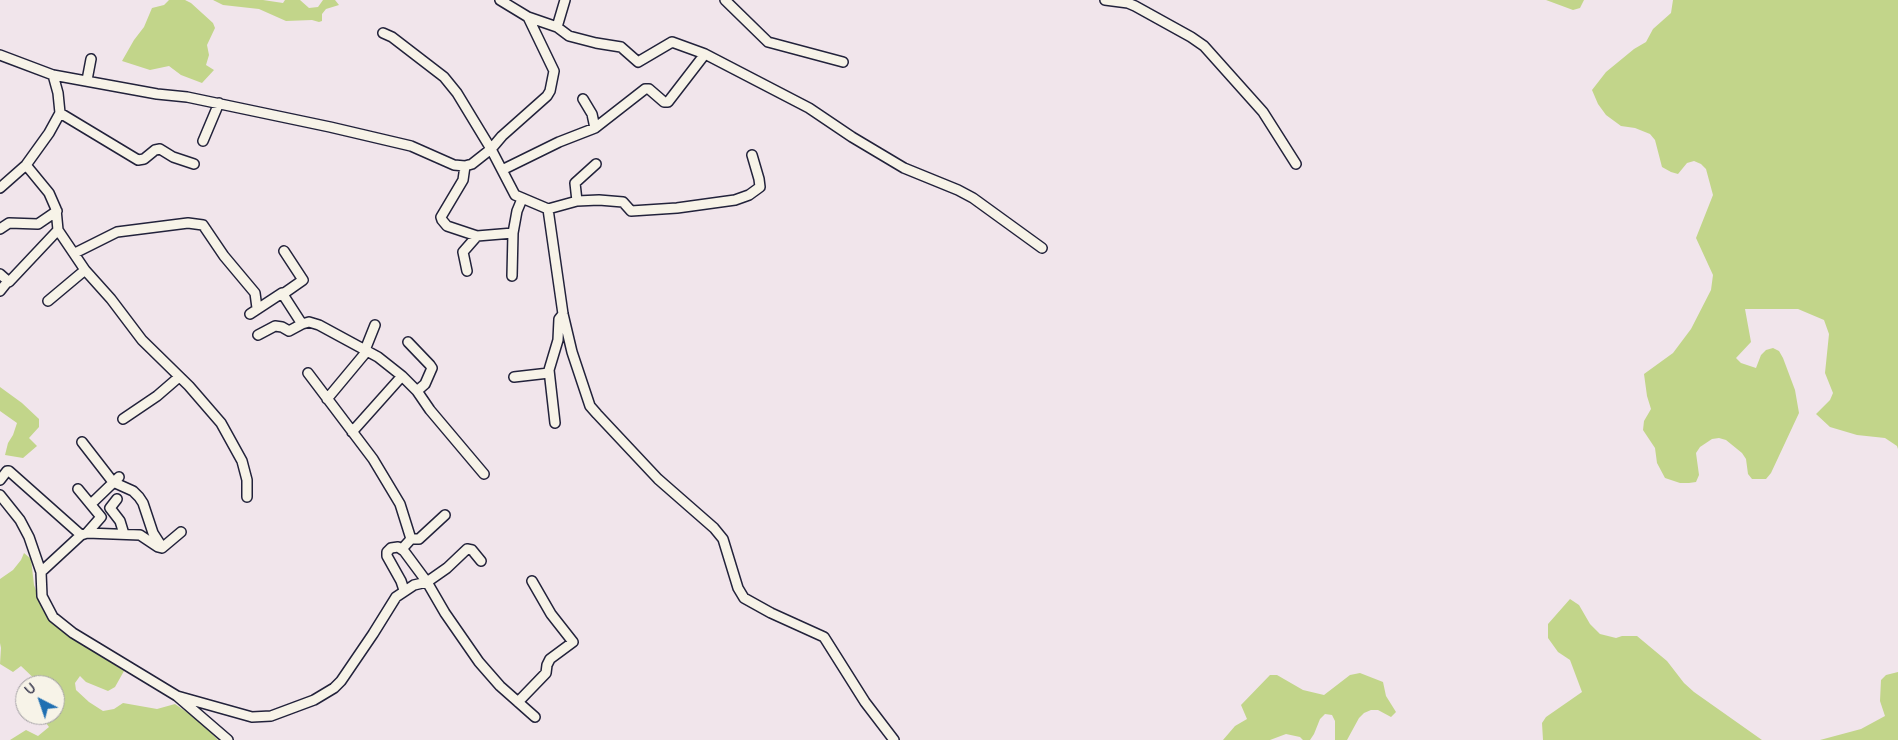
<!DOCTYPE html>
<html>
<head>
<meta charset="utf-8">
<style>
  body { margin:0 }
  #map { position:relative; width:1898px; height:740px; overflow:hidden; background:#f1e5eb; font-family:"Comic Neue",sans-serif }
  canvas { display:block }
  .north { position:absolute; left:15px; top:675px; width:50px; height:50px; box-sizing:border-box; background:#f7f3e8; border:1px solid #a29fa3; border-radius:50%; rotate:319deg; font-size:14px; font-weight:700; line-height:20px; text-align:center; color:#22223b }
  .north::after { content:''; display:block; margin:auto; width:18px; height:22px; background:#1f6fb2; clip-path:polygon(50% 0,100% 100%,50% 72%,0 100%) }
</style>
</head>
<body>
<div id="map">
<canvas width="1898" height="740"></canvas>
<div class="north">U</div>
</div>
<script>
const g = document.querySelector('canvas').getContext('2d');
g.lineJoin = 'round';
function fill(path, color) {
  g.fillStyle = color;
  g.fill(path, 'evenodd');
}
function toPath(rows) {
  const path = new Path2D();
  for (const r of rows) {
    path.moveTo(r[0], r[1]);
    for (let i = 2; i < r.length; i += 2) path.lineTo(r[i], r[i + 1]);
  }
  return path;
}
function strokePath(path, color, width, dash) {
  g.strokeStyle = color;
  g.lineWidth = width;
  g.lineCap = dash ? 'butt' : 'round';
  g.setLineDash(dash || []);
  g.stroke(path);
}
const green = toPath([
  [169,0,185,0,191,3,213,23,215,28,207,45,209,55,206,65,214,70,202,83,181,75,169,66,150,70,122,61,134,40,144,27,152,8,164,5],
  [213,0,263,0,283,3,285,0,300,0,309,8,318,7,323,0,335,0,339,5,326,9,322,14,322,21,319,22,312,20,286,21,259,9,223,5],
  [1546,0,1584,0,1580,8,1573,10],
  [1673,0,1898,0,1898,449,1897,446,1885,438,1857,435,1830,427,1816,414,1830,400,1833,393,1825,373,1829,334,1824,320,1798,309,1745,309,1751,342,1736,358,1741,363,1756,368,1761,355,1766,350,1773,348,1779,351,1783,358,1795,390,1799,413,1771,473,1766,479,1752,479,1748,474,1746,459,1742,453,1726,440,1719,438,1712,439,1700,447,1696,453,1699,475,1696,482,1689,483,1680,483,1665,478,1657,463,1655,448,1643,430,1644,421,1651,409,1647,396,1644,374,1673,353,1691,329,1711,290,1713,275,1696,238,1713,195,1706,169,1701,164,1694,161,1687,163,1678,174,1671,172,1662,167,1655,140,1650,134,1635,128,1621,126,1606,115,1598,104,1592,90,1606,72,1634,49,1646,42,1653,29,1671,13],
  [0,387,22,403,39,419,39,427,29,438,37,446,23,458,5,455,8,443,13,435,17,423,0,411],
  [24,553,31,559,34,585,44,612,61,630,124,671,115,687,108,691,86,682,80,676,75,683,76,690,89,702,103,711,114,709,123,703,157,709,175,704,201,722,218,740,10,740,26,730,38,736,49,727,40,715,55,715,55,685,41,685,21,666,13,672,0,664,1,648,0,643,0,579,13,570,21,560],
  [1570,599,1579,605,1590,624,1600,634,1616,638,1622,636,1637,636,1667,661,1684,683,1694,692,1762,740,1543,740,1542,723,1546,717,1582,692,1570,660,1558,652,1548,638,1548,624],
  [1898,672,1898,740,1820,740,1861,729,1885,716,1880,701,1881,680,1886,675],
  [1360,673,1383,682,1386,696,1396,712,1391,717,1378,710,1371,710,1364,713,1359,718,1347,740,1335,740,1335,721,1332,715,1325,714,1320,719,1314,734,1310,740,1303,740,1300,737,1286,734,1270,740,1223,740,1235,726,1247,719,1241,705,1270,675,1277,675,1303,690,1324,695,1350,675]
]);
const minor = toPath([
  [500,0,528,17,557,27,569,36,596,43,621,47,638,62,672,42,705,54,809,108,852,137,904,168,958,190,973,198,1042,248],
  [725,0,768,42,843,62],
  [1105,0,1128,3,1135,6,1191,37,1204,46,1263,112,1296,164],
  [557,27,565,0],
  [383,33,392,37,444,77,457,93,491,149,515,195,548,209,563,314,572,352,590,406,597,414,658,479,714,528,723,539,738,588,744,598,771,613,824,637,865,702,894,740],
  [0,55,53,75,58,93,60,113,49,133,26,165,0,188],
  [53,75,157,94,187,97,330,127,411,146,454,165,465,166,472,164,491,149,502,136,547,96,550,91,554,71,528,17],
  [87,80,91,59],
  [583,99,592,114,595,128],
  [60,113,138,160,144,159,155,150,160,149,173,157,194,164],
  [203,141,219,103],
  [26,165,49,193,56,209,58,230,85,270,111,299,142,340,189,386,221,423,242,461,247,480,247,497],
  [465,166,463,180,441,217,442,220,447,226,477,236,513,233,517,211,522,199],
  [502,170,559,142,595,128,645,89,649,89,664,102,668,102,705,54],
  [577,201,599,200,623,202,631,211,677,208,735,200,749,195,760,187,759,179,752,155],
  [548,209,577,201,575,183,596,164],
  [0,229,9,223,38,224,57,211],
  [75,253,117,232,188,223,203,225,224,256,255,293,257,308],
  [467,271,463,252,477,236],
  [0,274,9,282,58,230],
  [512,276,513,233],
  [0,291,8,281],
  [283,294,303,280,284,251],
  [48,301,85,270],
  [250,314,282,293,302,324,309,322,319,325,378,357,402,376,417,391,430,410,484,474],
  [258,335,275,326,282,327,289,331,302,324],
  [408,342,430,365,432,368,425,384,417,391],
  [365,350,375,325],
  [308,373,373,459,400,504,411,539,402,549],
  [514,377,549,373],
  [327,399,367,351],
  [123,419,157,396,179,377],
  [555,423,549,370,558,340,559,319,563,314],
  [352,432,402,376],
  [82,442,113,482,133,491,139,497,143,503,153,533,162,547],
  [0,480,7,471,9,471,81,535],
  [78,489,101,517,87,533],
  [0,495,20,520,29,537,41,572,42,596,53,617,73,633,177,696,228,740],
  [117,499,110,508,120,521,124,534],
  [91,504,119,477],
  [411,539,419,539,445,515],
  [41,572,81,535,87,533,140,535,158,547,162,548,181,532],
  [404,590,401,581,387,556,387,552,391,548,398,547,404,551,427,582,447,568,467,549,472,550,481,561],
  [177,696,252,717,271,716,314,700,334,688,341,681,373,634,396,597,414,585,427,582,445,613,479,662,500,686,535,717],
  [518,702,546,673,547,665,550,659,573,642,551,614,532,581]
]);
fill(green, '#c2d58a');
strokePath(minor, '#22223b', 12);
strokePath(minor, '#f7f3e8', 9);
</script>
</body>
</html>
